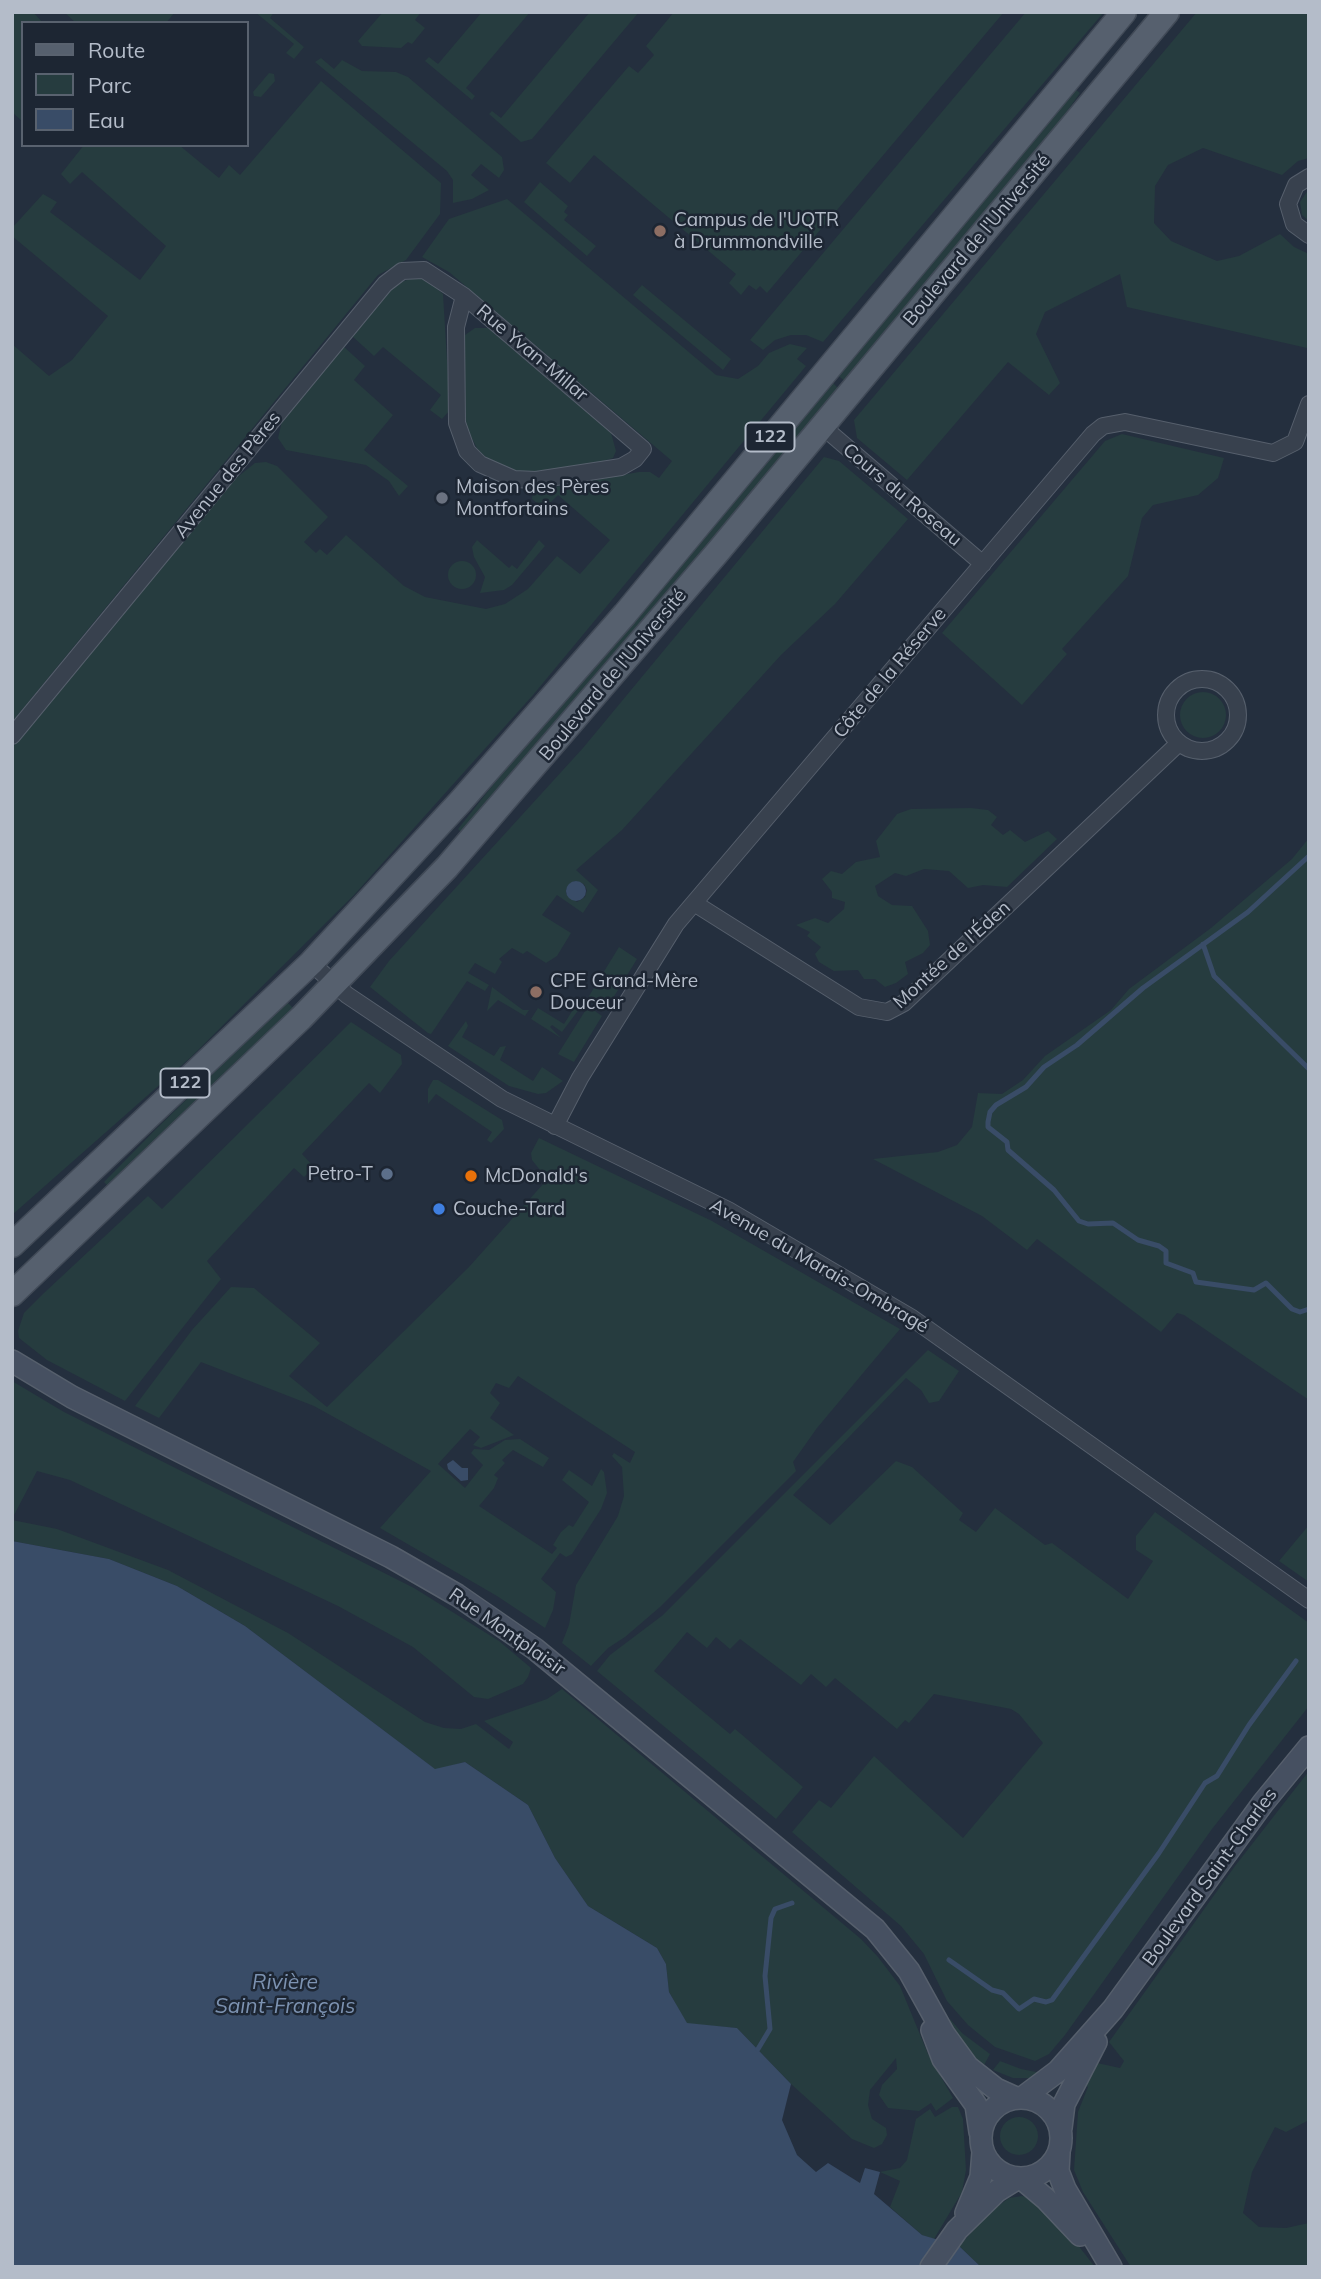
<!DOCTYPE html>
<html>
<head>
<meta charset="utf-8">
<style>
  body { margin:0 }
  #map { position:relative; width:1321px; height:2279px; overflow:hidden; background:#242f3e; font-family:Mulish,sans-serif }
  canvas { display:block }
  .frame { position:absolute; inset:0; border:14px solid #b4bcc9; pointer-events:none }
  .legend { position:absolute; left:21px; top:21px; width:228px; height:126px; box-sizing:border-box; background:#1d2633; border:2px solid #59626f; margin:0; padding:9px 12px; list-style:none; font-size:21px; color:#b4bcc9 }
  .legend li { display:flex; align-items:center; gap:14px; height:35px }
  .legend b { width:35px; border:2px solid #59626f }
</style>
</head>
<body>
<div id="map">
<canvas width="1321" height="2279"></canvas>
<div class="frame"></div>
<ul class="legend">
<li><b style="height:9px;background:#56606e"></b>Route</li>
<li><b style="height:19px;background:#263c3f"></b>Parc</li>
<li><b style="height:19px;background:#394c67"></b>Eau</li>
</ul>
</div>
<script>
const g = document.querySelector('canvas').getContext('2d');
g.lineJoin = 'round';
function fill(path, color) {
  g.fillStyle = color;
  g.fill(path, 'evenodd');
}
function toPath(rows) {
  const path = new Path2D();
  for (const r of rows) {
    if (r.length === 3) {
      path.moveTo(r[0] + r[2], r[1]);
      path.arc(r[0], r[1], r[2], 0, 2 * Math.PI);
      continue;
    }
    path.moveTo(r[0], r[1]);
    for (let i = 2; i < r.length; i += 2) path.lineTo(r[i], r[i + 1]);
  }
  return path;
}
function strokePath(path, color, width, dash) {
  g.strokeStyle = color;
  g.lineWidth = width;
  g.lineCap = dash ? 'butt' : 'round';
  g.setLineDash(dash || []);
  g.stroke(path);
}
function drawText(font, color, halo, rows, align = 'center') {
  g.font = font + ' Mulish,sans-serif';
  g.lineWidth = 5;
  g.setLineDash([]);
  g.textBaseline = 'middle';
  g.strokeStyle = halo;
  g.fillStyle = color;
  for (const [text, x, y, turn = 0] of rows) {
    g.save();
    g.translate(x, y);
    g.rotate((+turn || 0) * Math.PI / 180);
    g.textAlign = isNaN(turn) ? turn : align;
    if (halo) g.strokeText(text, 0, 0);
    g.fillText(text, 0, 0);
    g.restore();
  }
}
const green = toPath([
  [12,12,33,12,43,23,23,23,23,122,12,112],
  [64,12,175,12,166,23,76,23],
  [255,12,274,12,270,18,304,47,294,59,286,53,294,44],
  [383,12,421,12,415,20,425,28,412,44,408,42,401,48,362,46,358,41],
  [482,12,530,12,466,88,475,96,472,100,425,61,429,57,438,64],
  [590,12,639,12,532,139,521,142,489,114,492,111,501,118],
  [674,12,1004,12,767,293,760,286,756,290,749,285,741,295,729,283,736,274,594,155,570,183,546,163,629,66,638,73,654,55,646,46],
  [1026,12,1104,12,823,342,806,335,791,335,775,340,763,350,750,340],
  [1197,12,1309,12,1309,158,1298,161,1282,175,1203,148,1168,165,1155,186,1154,223,1171,241,1217,261,1239,256,1280,234,1294,247,1309,254,1307,348,1127,307,1120,274,1045,312,1036,334,1060,383,1049,395,1008,362,907,480,857,438,854,420],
  [321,58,334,69,342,60,362,71,396,72,408,77,502,157,504,170,499,178,481,164,471,175,489,190,472,199,453,203,453,180,447,171,315,62],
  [269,73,274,74,275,81,261,97,254,96,253,92],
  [321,81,441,183,440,214,406,260,378,275,12,722,12,344,49,376,72,360,108,316,12,236,12,228,43,194,57,202,50,212,140,280,166,246,82,172,70,184,61,174,84,145,179,145,219,178,229,165,240,175],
  [1075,89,1080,93,1040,149,846,382,836,374],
  [540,182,568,206,564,212,568,215,564,220,596,246,587,256,524,202],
  [1309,189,1309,221,1302,215,1300,202],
  [507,199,716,375,738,379,758,366,769,353,790,344,807,348,797,359,806,366,533,695,354,895,190,1058,12,1215,12,748,235,479,255,463,266,462,277,466,328,517,304,542,316,553,320,549,327,555,346,535,404,586,425,597,486,609,505,604,528,589,557,556,580,574,610,540,558,495,551,502,538,504,532,499,533,491,639,472,650,472,659,478,672,461,449,272,422,257,449,219],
  [415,277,427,280,443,294,450,410,442,419,430,410,441,395,383,347,374,356,352,336,393,285],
  [642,285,731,359,723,370,633,295],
  [475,328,488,328,611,433,616,451,613,458,594,464,522,473,493,464,478,450,466,427,464,342,465,335],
  [343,346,365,366,354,380,393,415,364,450,408,486,399,496,389,481,366,465,286,450,278,438,282,421],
  [830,380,840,390,463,834,458,829,492,786],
  [1122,434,1224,458,1218,478,1198,495,1153,505,1142,518,1128,576,1062,649,1067,654,1022,705,942,633,1105,441],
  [824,457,839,461,908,519,835,604,781,655,622,830,576,870,598,890,583,913,557,895,542,915,571,933,557,956,546,963,527,951,523,954,512,948,499,959,502,962,495,974,475,963,468,973,489,985,485,991,467,981,431,1034,428,1033,370,987,389,961,583,748],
  [575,881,584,884,587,890,585,897,577,902,566,894,567,887],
  [477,540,509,568,512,565,517,569,539,540,545,546,512,585,504,590,480,593,485,577,474,557,472,547],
  [462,575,14],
  [1203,715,23],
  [971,808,988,810,997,817,991,825,1003,835,1010,830,1025,842,1048,831,1057,839,1007,887,983,885,968,888,949,871,924,869,906,876,895,873,875,886,878,896,892,905,912,906,928,931,930,945,923,953,905,962,908,974,896,983,885,987,875,979,864,979,858,970,834,971,819,962,815,954,821,947,807,936,810,932,796,925,815,918,828,923,844,909,845,902,832,898,832,892,822,879,831,871,842,874,856,862,880,857,876,841,897,814,911,809],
  [1309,838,1309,1400,1184,1315,1177,1313,1161,1332,1037,1239,1027,1250,982,1216,873,1159,938,1152,957,1145,972,1127,978,1093,1002,1094,1023,1080,1045,1056,1111,1010,1129,989,1211,928,1292,859],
  [619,947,637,959,605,1011,590,1002,589,996],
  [492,987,523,1010,529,1010,525,1016,498,1000,487,1011],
  [579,1000,583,1004,562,1032,552,1025,550,1027,561,1038,531,1019,538,1008,564,1024],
  [287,1002,294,1009,108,1186,104,1182,156,1129],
  [592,1009,602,1016,574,1062,558,1054,585,1011],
  [466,1021,468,1026,462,1037,494,1056,500,1047,506,1046,500,1060,533,1081,542,1067,563,1081,546,1093,538,1094,509,1086,448,1046],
  [351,1022,401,1055,402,1064,380,1093,369,1083,302,1154,314,1167,304,1177,294,1168,207,1261,221,1279,125,1401,47,1360,19,1338,18,1331,24,1313,44,1293,148,1196,162,1209],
  [433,1080,438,1080,502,1120,504,1129,491,1143,487,1140,492,1132,436,1094,428,1104,428,1089],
  [539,1138,712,1221,900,1329,817,1428,793,1462,796,1471,660,1607,625,1637,608,1648,591,1666,562,1643,569,1625,576,1585,618,1516,624,1496,622,1467,612,1456,614,1453,630,1463,635,1452,518,1376,509,1388,496,1383,490,1393,500,1403,490,1418,514,1435,481,1448,473,1445,480,1437,470,1429,438,1464,465,1488,483,1465,471,1453,474,1449,489,1450,505,1440,520,1439,549,1458,543,1467,513,1450,502,1460,505,1463,494,1475,498,1478,494,1488,479,1506,552,1554,557,1548,553,1545,561,1532,569,1525,573,1527,589,1502,562,1480,569,1470,592,1486,601,1469,604,1472,607,1493,601,1509,572,1554,566,1557,560,1553,541,1579,556,1592,553,1610,545,1628,497,1596,380,1528,431,1471,314,1406,201,1362,159,1418,135,1406,192,1330,231,1287,254,1288,320,1343,289,1376,327,1407,469,1267,544,1183,544,1175,532,1160,531,1153],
  [928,1350,959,1371,939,1401,929,1403,921,1390,906,1378,793,1495,830,1525,896,1461,912,1467,963,1513,959,1520,976,1532,995,1508,1045,1545,1052,1543,1128,1599,1153,1561,1136,1550,1136,1536,1155,1512,1309,1623,1309,1706,1212,1829,1065,2035,1049,2054,1035,2061,995,2047,968,2025,947,2001,924,1954,901,1926,792,1832,819,1800,831,1808,874,1756,963,1838,1043,1743,1019,1714,1011,1709,934,1694,909,1723,905,1720,897,1729,835,1678,826,1687,811,1674,801,1685,740,1639,730,1649,716,1637,707,1648,687,1632,654,1671,730,1734,735,1729,741,1734,803,1787,776,1819,597,1671,610,1655,663,1615],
  [12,1381,64,1412,414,1588,499,1641,531,1668,528,1677,523,1684,488,1699,474,1697,413,1647,338,1606,70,1480,37,1471,12,1519],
  [12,1520,57,1529,168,1570,288,1633,425,1722,444,1728,461,1729,476,1724,509,1749,513,1742,484,1721,547,1699,562,1689,861,1939,878,1957,900,1986,928,2054,953,2098,936,2111,931,2103,919,2111,888,2108,879,2095,882,2085,897,2069,896,2058,870,2090,868,2105,872,2119,886,2128,887,2135,882,2144,874,2148,852,2139,791,2084,737,2028,687,2024,669,1992,666,1964,657,1948,588,1906,555,1858,528,1805,465,1762,436,1770,245,1626,177,1586,109,1559,12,1541],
  [1309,1525,1309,1582,1279,1561],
  [1309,1771,1309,2120,1286,2132,1275,2127,1252,2172,1243,2213,1259,2227,1286,2228,1309,2223,1309,2267,1131,2267,1083,2192,1074,2170,1078,2112,1088,2087,1083,2082,1097,2063,1120,2068,1124,2061,1109,2042,1235,1866],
  [950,2019,962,2033,990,2054,983,2067,961,2042,948,2021],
  [1000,2061,1021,2069,1046,2074,1030,2078,1013,2078,993,2070],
  [952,2107,958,2107,963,2119,966,2170,962,2192,934,2239,922,2235,890,2207,900,2181,880,2172,900,2168,907,2160,916,2119,930,2109,935,2117],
  [1019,2136,19],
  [1022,2196,1037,2200,1060,2222,1095,2267,981,2267,959,2246,990,2212,1009,2198]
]);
const water = toPath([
  [576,891,10],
  [453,1460,462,1468,468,1468,468,1480,461,1481,448,1469,447,1464],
  [12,1541,109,1559,177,1586,245,1626,435,1769,465,1762,528,1805,555,1858,588,1906,657,1948,666,1964,669,1992,687,2023,737,2028,791,2084,782,2120,797,2155,816,2172,828,2163,860,2183,865,2168,880,2172,874,2194,922,2235,959,2246,981,2267,12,2267]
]);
const stream = toPath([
  [1309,856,1248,912,1143,988,1077,1045,1044,1067,1026,1087,996,1105,990,1112,988,1122,988,1127,1007,1142,1008,1150,1054,1190,1079,1221,1088,1224,1113,1223,1138,1240,1159,1246,1166,1251,1166,1263,1193,1273,1196,1282,1254,1290,1266,1283,1292,1309,1300,1312,1309,1309],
  [1203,944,1214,976,1309,1069],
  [949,1960,992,1990,1003,1993,1019,2009,1034,1999,1046,2002,1052,2000,1159,1853,1205,1783,1217,1776,1249,1725,1296,1661],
  [758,2049,770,2029,765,1976,771,1918,775,1909,792,1903]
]);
const street = toPath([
  [1309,177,1296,185,1288,204,1294,224,1309,235],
  [464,296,643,449,635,459,621,467,536,480,514,479,480,464,467,451,457,423,456,327,464,296],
  [822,426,983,564],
  [1202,715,36],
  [12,736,385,284,402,271,424,270,464,296],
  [694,903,859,1007,887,1012,904,1003,1179,743],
  [311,963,347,995,502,1099,728,1210,912,1318,1309,1600],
  [555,1126,580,1078,676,924,1093,434,1103,426,1125,422,1273,453,1295,442,1309,404]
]);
const secondary = toPath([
  [12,1361,72,1397,391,1557,457,1595,535,1649,875,1929,909,1971,944,2034,968,2067,996,2089,1016,2098],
  [932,2030,943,2059,976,2105,980,2132],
  [1021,2138,40],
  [1022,2098,1058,2071,1113,2009,1263,1803,1309,1747],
  [1061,2128,1064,2104,1096,2042],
  [1059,2153,1058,2171,1065,2189,1111,2267],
  [1021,2178,1046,2199,1080,2235],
  [966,2213,981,2177,983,2152],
  [931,2267,957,2230,997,2191,1018,2178]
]);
const primary = toPath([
  [12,1245,311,963,460,802,625,614,1124,12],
  [12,1294,301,1018,447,867,716,554,1167,12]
]);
const markers = [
  [660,231,7,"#8d6e63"],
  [442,498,7,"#6b7280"],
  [536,992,7,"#8d6e63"],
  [387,1174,7,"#5c6f8a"],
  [471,1176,7,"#e8710a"],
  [439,1209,7,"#3f7fe0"]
];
const shields = [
  [770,437,49],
  [185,1083,49]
];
const shieldNames = [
  ["122",770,437],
  ["122",185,1083]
];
const poiNames = [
  ["Campus de l'UQTR",674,220],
  ["à Drummondville",674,242],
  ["Maison des Pères",456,487],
  ["Montfortains",456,509],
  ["CPE Grand-Mère",550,981],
  ["Douceur",550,1003],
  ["Petro-T",373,1174,"right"],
  ["McDonald's",485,1176],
  ["Couche-Tard",453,1209]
];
const streetNames = [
  ["Boulevard de l'Université",977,240,-50],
  ["Rue Yvan-Millar",532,353,40],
  ["Avenue des Pères",228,475,-51],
  ["Cours du Roseau",902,495,40],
  ["Côte de la Réserve",890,673,-50],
  ["Boulevard de l'Université",613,675,-50],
  ["Montée de l'Éden",952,955,-42],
  ["Avenue du Marais-Ombragé",819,1266,30],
  ["Rue Montplaisir",507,1632,35],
  ["Boulevard Saint-Charles",1210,1877,-54]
];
const waterNames = [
  ["Rivière",285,1983],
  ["Saint-François",285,2007]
];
fill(green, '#263c3f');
fill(water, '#394c67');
strokePath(stream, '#394c67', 5);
strokePath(street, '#565f6c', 18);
strokePath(secondary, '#565f6c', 24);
strokePath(primary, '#414a57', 27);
strokePath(street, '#38414e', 16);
strokePath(secondary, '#465061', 21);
strokePath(primary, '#56606e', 24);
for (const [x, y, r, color] of markers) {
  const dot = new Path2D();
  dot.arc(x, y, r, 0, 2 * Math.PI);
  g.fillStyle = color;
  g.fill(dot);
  strokePath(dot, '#1d2633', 2.5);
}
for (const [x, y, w] of shields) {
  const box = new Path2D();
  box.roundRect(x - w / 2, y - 14.5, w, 29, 5);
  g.fillStyle = '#1d2633';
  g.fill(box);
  strokePath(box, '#b4bcc9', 2);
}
drawText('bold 18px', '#b4bcc9', null, shieldNames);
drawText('19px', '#b4bcc9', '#1d2633', poiNames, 'left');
drawText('19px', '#b4bcc9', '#1d2633', streetNames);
drawText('italic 21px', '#7c92b1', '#1d2633', waterNames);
</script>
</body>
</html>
